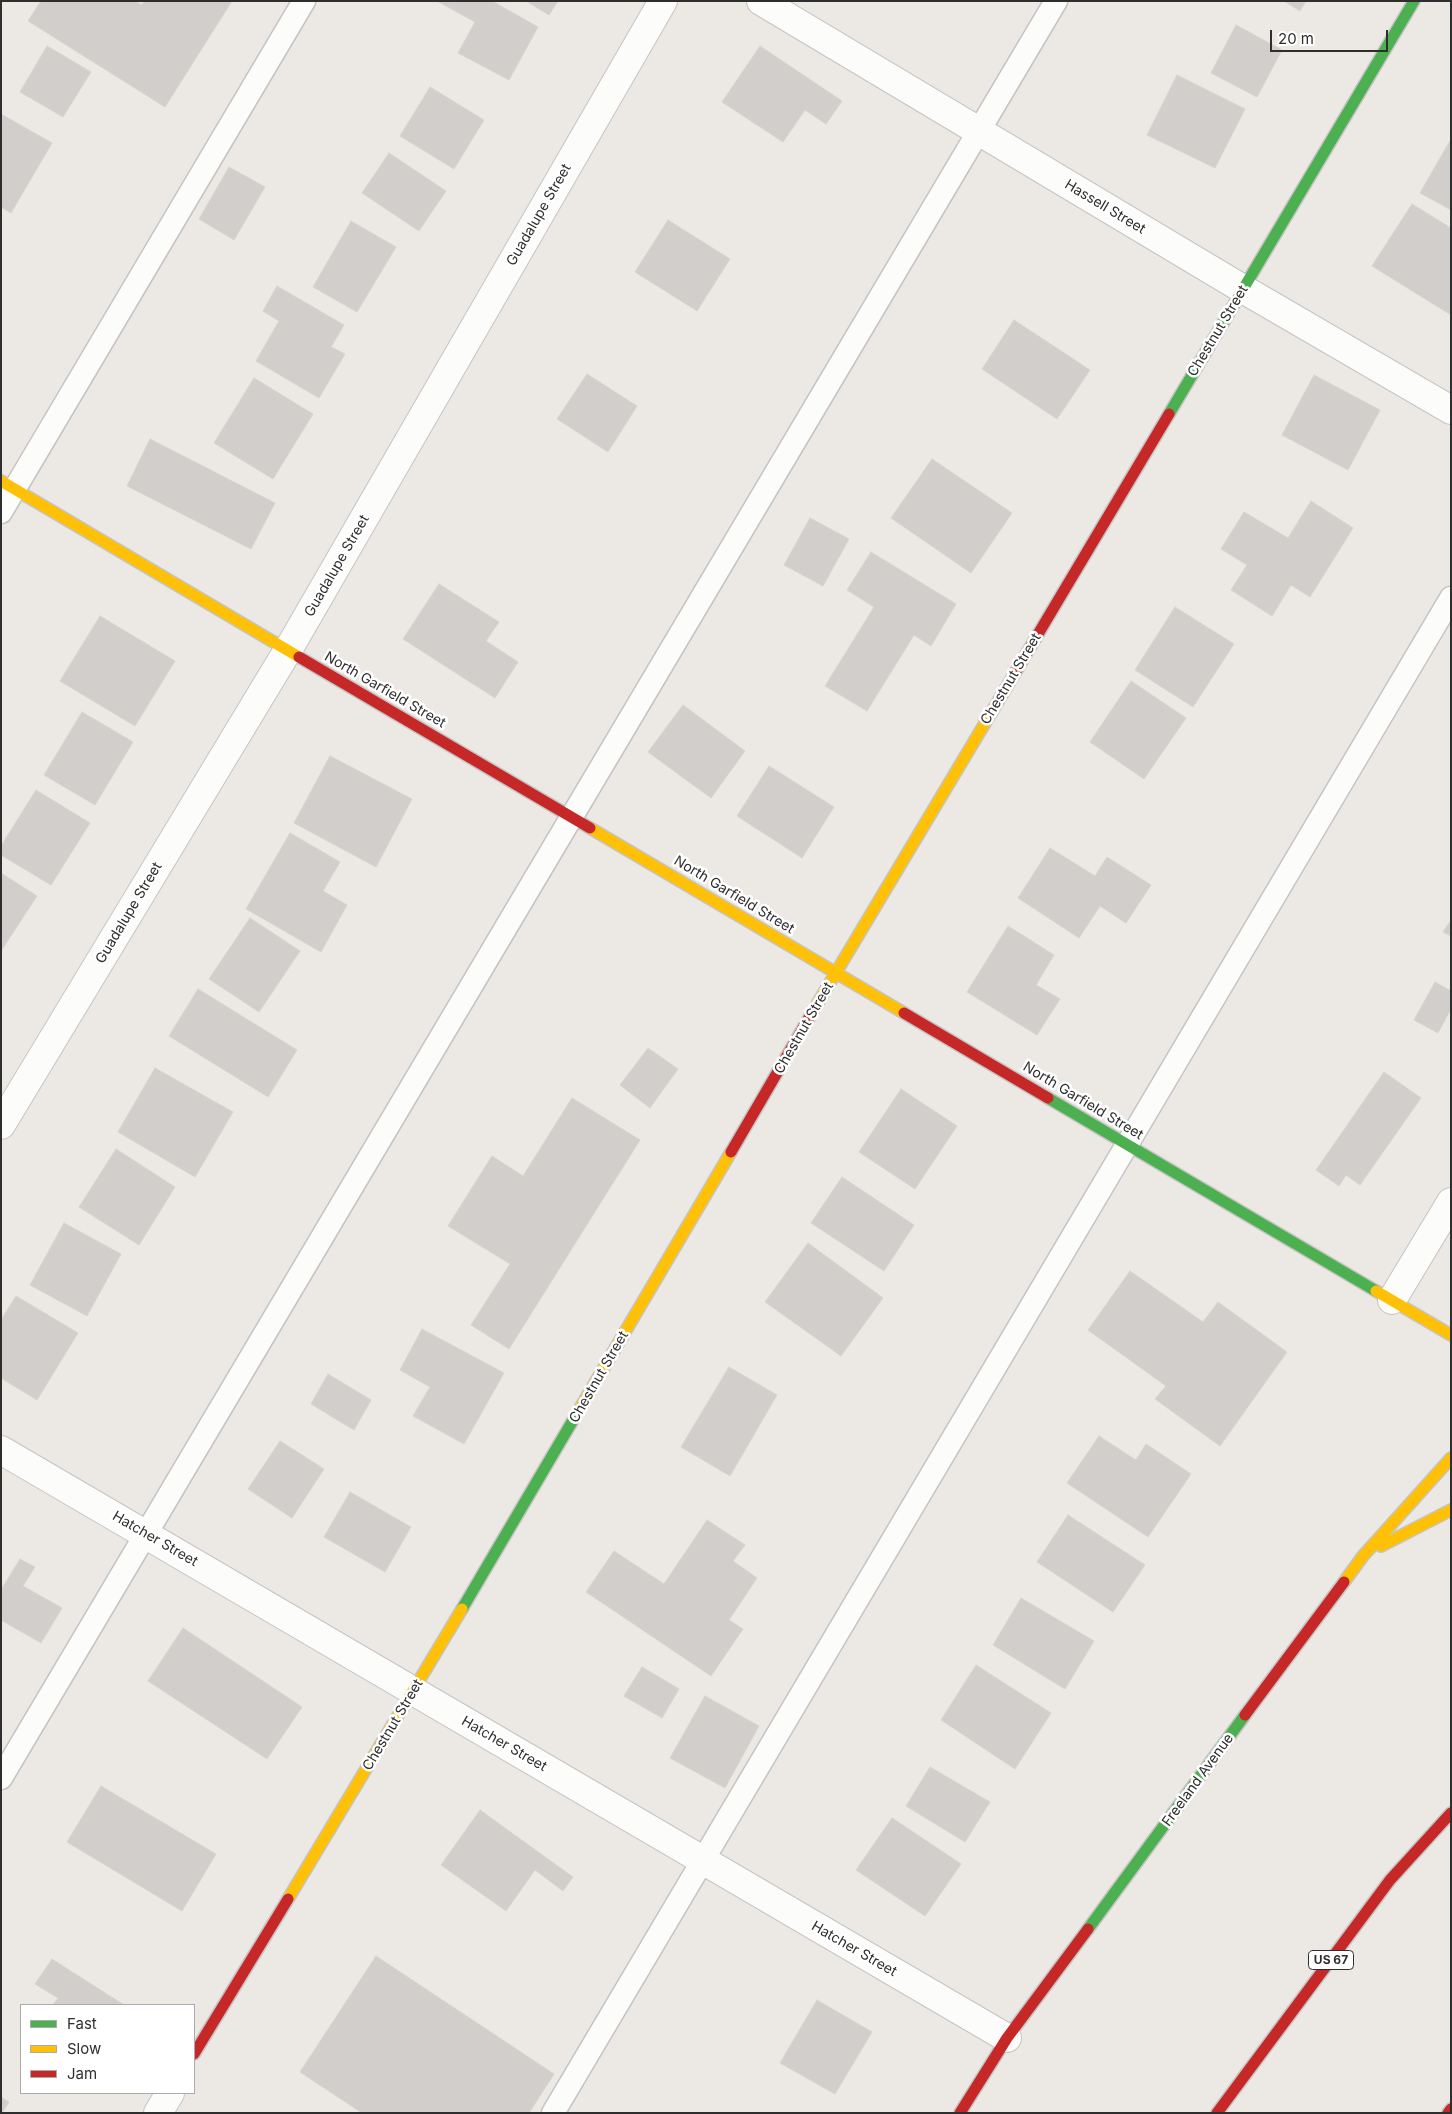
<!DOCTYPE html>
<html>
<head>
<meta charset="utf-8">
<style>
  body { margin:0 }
  #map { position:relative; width:1452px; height:2114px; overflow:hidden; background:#ece8e4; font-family:Inter,sans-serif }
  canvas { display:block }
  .frame { position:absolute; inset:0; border:2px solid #2e2e2e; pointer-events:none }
  .legend { position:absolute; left:20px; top:2004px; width:175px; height:90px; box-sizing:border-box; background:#fff; border:1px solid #ababab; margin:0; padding:6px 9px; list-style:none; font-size:15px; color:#2e2e2e }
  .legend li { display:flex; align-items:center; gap:10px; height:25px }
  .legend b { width:25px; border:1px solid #ababab }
  .scale { position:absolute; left:1270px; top:30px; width:118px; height:22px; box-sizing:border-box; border:2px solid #2e2e2e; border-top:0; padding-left:6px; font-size:15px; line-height:18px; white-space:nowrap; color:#2e2e2e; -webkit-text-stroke:4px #fff; paint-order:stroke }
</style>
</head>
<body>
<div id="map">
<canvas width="1452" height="2114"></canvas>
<div class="frame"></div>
<ul class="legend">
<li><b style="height:6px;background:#4caf50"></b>Fast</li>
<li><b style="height:6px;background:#ffc107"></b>Slow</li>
<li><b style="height:6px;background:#c62828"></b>Jam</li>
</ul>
<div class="scale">20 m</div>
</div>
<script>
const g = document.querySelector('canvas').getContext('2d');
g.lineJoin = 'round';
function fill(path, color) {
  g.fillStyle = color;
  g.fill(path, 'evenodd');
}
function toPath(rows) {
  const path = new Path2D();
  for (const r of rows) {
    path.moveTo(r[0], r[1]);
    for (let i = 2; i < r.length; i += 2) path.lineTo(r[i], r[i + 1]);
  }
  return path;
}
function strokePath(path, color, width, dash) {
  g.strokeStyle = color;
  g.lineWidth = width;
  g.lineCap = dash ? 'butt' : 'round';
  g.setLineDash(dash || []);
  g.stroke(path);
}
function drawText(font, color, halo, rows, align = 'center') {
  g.font = font + ' Inter,sans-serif';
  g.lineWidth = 5;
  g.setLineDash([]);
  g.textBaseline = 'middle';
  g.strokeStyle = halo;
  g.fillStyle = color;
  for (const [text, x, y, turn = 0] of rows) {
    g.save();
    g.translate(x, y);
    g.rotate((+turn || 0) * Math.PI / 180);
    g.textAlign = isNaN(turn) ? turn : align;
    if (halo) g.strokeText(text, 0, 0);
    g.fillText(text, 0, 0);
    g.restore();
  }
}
const building = toPath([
  [41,1,135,1,142,5,144,1,232,1,165,107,28,21,41,1],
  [437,1,492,1,538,27,509,80,458,53,475,22,437,1],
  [526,1,558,1,549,15,526,1],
  [1284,1,1306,1,1300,11,1284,1],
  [1236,25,1282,50,1257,97,1211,73,1236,25],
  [47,46,91,72,63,117,20,92,47,46],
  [760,46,842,101,826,124,805,110,783,142,722,102,760,46],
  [1177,75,1245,109,1215,168,1147,135,1177,75],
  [430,87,484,120,454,169,400,136,430,87],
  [1,114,52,143,11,213,1,207,1,114],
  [1451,139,1451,210,1420,193,1451,139],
  [389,153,446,191,419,231,362,193,389,153],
  [229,167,265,187,234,240,199,219,229,167],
  [1412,204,1451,228,1451,315,1372,266,1412,204],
  [668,220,730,259,697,311,635,272,668,220],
  [351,221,396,247,357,312,313,287,351,221],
  [277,286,344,325,331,347,345,354,319,398,256,361,279,321,263,311,277,286],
  [1014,320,1090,370,1057,419,982,369,1014,320],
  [587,374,637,406,608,452,557,419,587,374],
  [1314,375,1380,410,1348,470,1282,435,1314,375],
  [254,378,313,414,273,479,214,443,254,378],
  [150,439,275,503,251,549,127,486,150,439],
  [932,459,1012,513,971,573,891,518,932,459],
  [1311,501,1353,528,1310,597,1291,585,1272,616,1231,590,1247,565,1221,549,1244,512,1288,538,1311,501],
  [810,518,849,539,823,586,784,565,810,518],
  [871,552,956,604,931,646,914,635,867,711,825,686,874,607,847,590,871,552],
  [439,584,499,622,486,641,518,662,495,698,403,639,439,584],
  [1175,607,1234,644,1193,707,1135,670,1175,607],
  [100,616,175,661,135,726,60,681,100,616],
  [1131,681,1186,718,1144,779,1090,742,1131,681],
  [683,705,745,751,711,798,648,752,683,705],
  [82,712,133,742,95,805,44,775,82,712],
  [330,756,412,799,376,867,294,823,330,756],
  [769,766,834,807,802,858,737,816,769,766],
  [36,790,90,823,51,885,1,855,1,846,36,790],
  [290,833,340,862,323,891,347,905,321,952,246,909,290,833],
  [1050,848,1095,876,1107,857,1151,885,1126,923,1100,906,1079,938,1018,898,1050,848],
  [1,873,37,896,1,951,1,873],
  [250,918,300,951,259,1012,209,979,250,918],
  [1451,920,1451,936,1443,932,1451,920],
  [1008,926,1054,955,1036,985,1060,999,1037,1035,967,992,1008,926],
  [1435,982,1451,991,1451,1009,1438,1033,1414,1020,1435,982],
  [198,989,297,1050,268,1097,169,1036,198,989],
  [648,1048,678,1069,650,1108,620,1085,648,1048],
  [155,1068,233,1112,195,1177,118,1132,155,1068],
  [1384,1072,1421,1098,1360,1185,1346,1175,1339,1186,1316,1170,1384,1072],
  [901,1089,957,1126,915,1189,859,1152,901,1089],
  [572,1098,640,1140,509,1349,471,1325,510,1264,448,1226,492,1156,523,1176,572,1098],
  [116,1149,175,1187,139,1245,79,1207,116,1149],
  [842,1177,914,1225,884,1271,811,1223,842,1177],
  [64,1223,121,1254,87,1316,30,1285,64,1223],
  [808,1243,883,1298,841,1356,765,1302,808,1243],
  [1130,1271,1203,1322,1218,1302,1287,1352,1220,1446,1155,1399,1166,1386,1088,1330,1130,1271],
  [16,1296,78,1333,37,1400,1,1378,1,1320,16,1296],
  [422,1329,504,1373,464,1444,413,1416,430,1387,400,1370,422,1329],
  [729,1367,777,1395,730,1476,681,1447,729,1367],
  [328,1374,371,1400,354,1430,311,1404,328,1374],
  [1099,1436,1136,1460,1146,1444,1191,1474,1148,1537,1067,1483,1099,1436],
  [280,1441,324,1469,292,1518,248,1489,280,1441],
  [350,1492,411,1527,385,1572,324,1537,350,1492],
  [1068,1515,1145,1565,1113,1612,1037,1562,1068,1515],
  [707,1520,745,1545,733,1561,757,1578,729,1620,743,1629,711,1676,586,1592,614,1551,664,1584,707,1520],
  [20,1559,35,1567,23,1586,62,1608,41,1643,1,1620,1,1590,20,1559],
  [1021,1598,1094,1641,1065,1689,993,1645,1021,1598],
  [183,1628,302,1707,267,1759,148,1681,183,1628],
  [976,1665,1051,1713,1015,1769,941,1720,976,1665],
  [642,1667,679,1689,662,1718,624,1696,642,1667],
  [705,1696,759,1726,725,1788,670,1758,705,1696],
  [930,1767,990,1802,965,1842,906,1806,930,1767],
  [101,1786,216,1854,182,1911,67,1842,101,1786],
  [480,1810,573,1877,563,1891,535,1870,506,1911,441,1865,480,1810],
  [892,1818,961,1864,925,1916,856,1870,892,1818],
  [376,1956,554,2074,529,2113,362,2113,300,2072,376,1956],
  [52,1959,124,2005,53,2005,58,1998,35,1984,52,1959],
  [817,2000,872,2032,835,2094,780,2063,817,2000],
  [1,2097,9,2102,2,2113,1,2113,1,2097]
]);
const lane = toPath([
  [1,512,304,1],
  [1,1778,1056,1],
  [553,2113,1451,598]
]);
const street = toPath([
  [761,1,1243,289,1451,410],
  [1,1125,288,650,663,1],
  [1392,1300,1451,1202],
  [1,1450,1007,2038],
  [158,2113,170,2093]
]);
const fast = toPath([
  [1169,414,1414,1],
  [1048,1098,1376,1291],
  [462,1609,579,1410],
  [1088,1929,1245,1715]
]);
const slow = toPath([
  [1,481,299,657],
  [590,828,904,1013],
  [813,1011,1006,688],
  [1376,1291,1451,1335],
  [579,1410,731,1152],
  [1381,1546,1451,1510],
  [1344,1582,1363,1556,1451,1458],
  [288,1899,462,1609]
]);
const jam = toPath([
  [299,657,590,828],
  [1006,688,1169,414],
  [904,1013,1048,1098],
  [731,1152,813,1011],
  [1245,1715,1344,1582],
  [194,2054,288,1899],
  [960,2113,1007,2038,1088,1929],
  [1217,2113,1390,1880,1451,1813],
  [1448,2113,1451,2109]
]);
const shields = [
  [1331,1960,45]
];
const shieldNames = [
  ["US 67",1331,1960]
];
const streetNames = [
  ["Hassell Street",1105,207,31],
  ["Guadalupe Street",539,215,-60],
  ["Chestnut Street",1218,331,-59],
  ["Guadalupe Street",337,566,-60],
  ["Chestnut Street",1011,679,-59],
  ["North Garfield Street",385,690,30],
  ["North Garfield Street",734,895,31],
  ["Guadalupe Street",129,913,-59],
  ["Chestnut Street",804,1028,-60],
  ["North Garfield Street",1083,1101,31],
  ["Chestnut Street",599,1377,-60],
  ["Hatcher Street",155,1539,30],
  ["Chestnut Street",393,1725,-59],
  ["Hatcher Street",504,1744,30],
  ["Freeland Avenue",1198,1780,-54],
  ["Hatcher Street",854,1949,30]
];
fill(building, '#d1cecb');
strokePath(building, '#d7d4d0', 1);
strokePath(lane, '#c5c4c5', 25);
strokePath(street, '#c5c4c5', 30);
strokePath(fast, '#c5c4c5', 14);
strokePath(slow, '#c5c4c5', 14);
strokePath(jam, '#c5c4c5', 14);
strokePath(lane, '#fcfcfb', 22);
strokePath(street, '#fcfcfb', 28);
strokePath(fast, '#4caf50', 11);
strokePath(slow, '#ffc107', 11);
strokePath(jam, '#c62828', 11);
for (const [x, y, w] of shields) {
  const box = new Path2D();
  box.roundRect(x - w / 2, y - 9.5, w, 19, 4);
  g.fillStyle = '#fff';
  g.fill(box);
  strokePath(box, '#2e2e2e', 1);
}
drawText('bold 12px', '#2e2e2e', null, shieldNames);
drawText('14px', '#2e2e2e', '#fff', streetNames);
</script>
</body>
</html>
